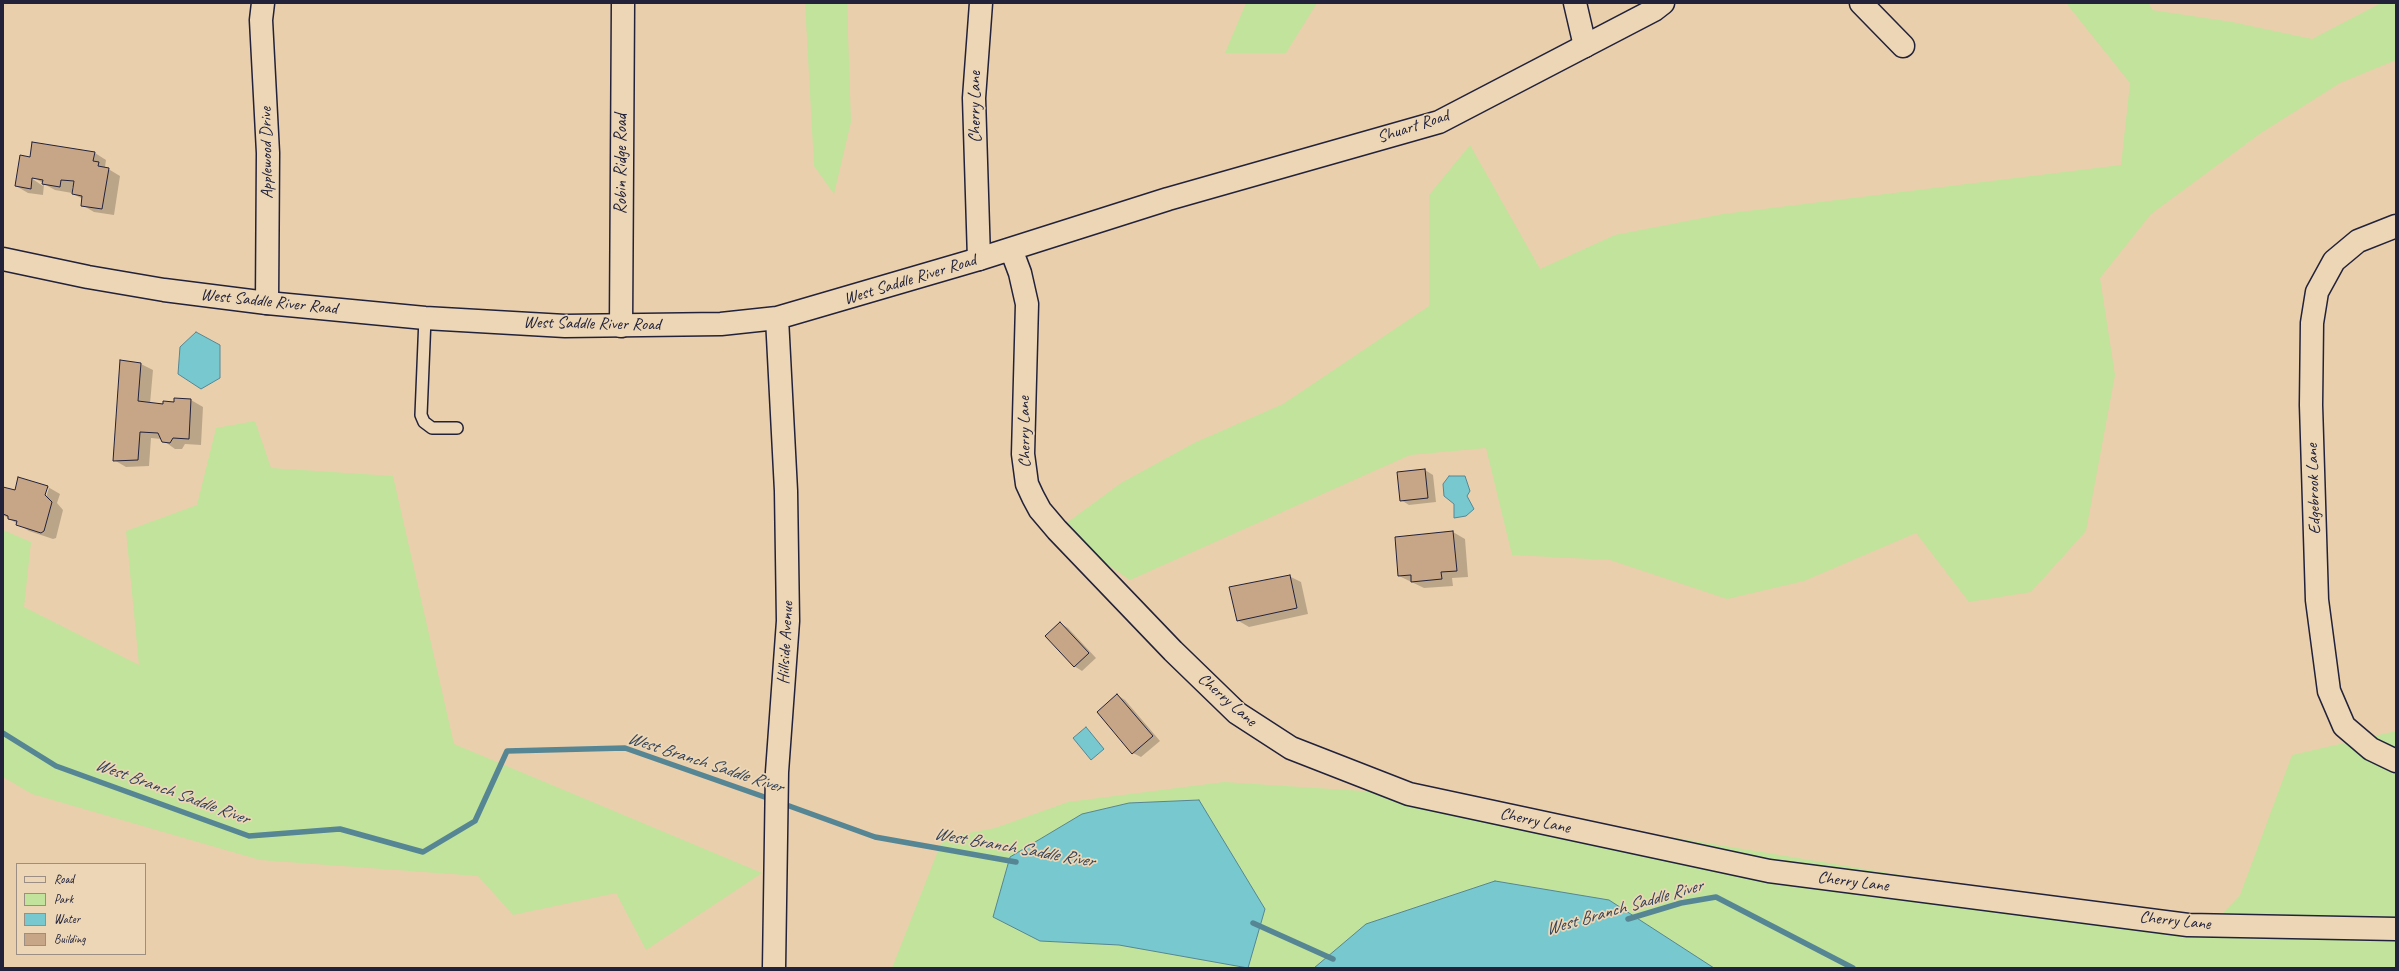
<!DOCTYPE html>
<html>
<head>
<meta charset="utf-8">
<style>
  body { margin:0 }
  #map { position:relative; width:2399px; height:971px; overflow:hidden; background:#eacfac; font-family:Caveat,sans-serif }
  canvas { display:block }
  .frame { position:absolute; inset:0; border:4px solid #22223b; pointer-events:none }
  .legend { position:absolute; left:16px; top:863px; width:130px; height:92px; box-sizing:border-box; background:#ecd6b5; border:1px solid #9b8e84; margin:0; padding:5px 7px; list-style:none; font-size:12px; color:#22223b }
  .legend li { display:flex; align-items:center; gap:8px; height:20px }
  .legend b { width:20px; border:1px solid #9b8e84 }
</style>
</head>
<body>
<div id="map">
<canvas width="2399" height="971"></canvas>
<div class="frame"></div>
<ul class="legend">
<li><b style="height:5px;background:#ecd6b5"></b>Road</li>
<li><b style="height:11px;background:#c1e39c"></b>Park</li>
<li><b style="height:11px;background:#78c9cf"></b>Water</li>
<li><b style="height:11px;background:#c7a587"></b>Building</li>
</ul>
</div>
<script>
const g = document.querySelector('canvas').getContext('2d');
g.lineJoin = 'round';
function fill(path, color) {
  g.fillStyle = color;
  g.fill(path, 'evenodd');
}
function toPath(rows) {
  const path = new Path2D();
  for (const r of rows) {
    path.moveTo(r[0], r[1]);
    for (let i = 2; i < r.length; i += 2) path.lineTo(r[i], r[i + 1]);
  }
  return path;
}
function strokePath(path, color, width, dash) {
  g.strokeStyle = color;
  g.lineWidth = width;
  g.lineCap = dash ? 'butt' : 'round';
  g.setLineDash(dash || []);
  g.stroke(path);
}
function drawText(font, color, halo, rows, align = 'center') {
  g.font = font + ' Caveat,sans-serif';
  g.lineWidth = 3.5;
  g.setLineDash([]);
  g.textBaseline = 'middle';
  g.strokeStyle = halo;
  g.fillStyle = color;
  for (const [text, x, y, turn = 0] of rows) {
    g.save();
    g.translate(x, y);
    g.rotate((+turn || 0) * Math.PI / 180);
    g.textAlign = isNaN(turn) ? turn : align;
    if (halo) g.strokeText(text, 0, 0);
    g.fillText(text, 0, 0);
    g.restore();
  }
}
const green = toPath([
  [805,3,847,3,851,122,834,194,814,166],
  [1246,3,1317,3,1286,53,1225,53],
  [2066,3,2149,3,2152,10,2232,22,2312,39,2381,3,2396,3,2396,60,2340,83,2261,133,2151,214,2100,278,2115,375,2086,531,2031,592,1969,602,1916,533,1804,581,1727,599,1610,560,1512,555,1486,448,1410,455,1130,580,1057,530,1121,483,1194,443,1283,404,1429,306,1429,195,1470,145,1540,269,1615,235,1723,214,2121,165,2130,83],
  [255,421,271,468,393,476,454,744,762,873,646,950,616,893,513,915,478,876,260,860,32,794,3,777,3,530,31,542,24,607,139,665,126,531,197,505,216,428],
  [2396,731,2396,968,892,968,943,838,995,828,1068,802,1224,782,1409,794,2211,926,2240,895,2292,755]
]);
const water = toPath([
  [196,332,220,345,220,378,201,389,178,374,180,347,196,332],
  [1449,476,1465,476,1470,491,1467,496,1474,509,1466,516,1454,518,1454,504,1444,496,1443,484,1449,476],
  [1086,727,1104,749,1091,760,1073,738,1086,727],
  [1199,800,1265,909,1248,968,1119,945,1040,941,993,917,1010,857,1082,814,1129,803,1199,800],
  [1495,881,1609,900,1714,968,1314,968,1366,924,1495,881]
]);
const shadow = toPath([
  [95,153,106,160,105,167,120,176,114,215,94,212,82,205,83,199,73,194,74,187,72,187,72,193,55,190,44,184,43,195,28,193,16,186,31,158],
  [29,175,43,183,43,186,28,176],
  [141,364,153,370,150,404,164,405,175,403,175,399,191,400,203,407,201,445,185,444,182,449,175,449,161,439,151,438,149,466,126,467,114,460],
  [1425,470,1433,475,1436,502,1409,505,1401,500],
  [19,479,48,487,60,494,57,503,63,510,56,538,53,539,29,531,3,515,3,488,15,491],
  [46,488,49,488,45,500,43,500],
  [1453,532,1465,539,1468,577,1452,578,1453,586,1424,588,1399,576,1396,538],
  [1289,576,1301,582,1308,614,1249,627,1237,620],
  [1060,623,1068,628,1096,658,1082,671,1074,666],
  [1117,695,1125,700,1160,741,1141,757,1133,753]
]);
const stream = toPath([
  [3,733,56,766,249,836,340,829,423,852,475,821,507,751,625,748,773,800],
  [781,803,875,837,1016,862],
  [1628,919,1681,903,1716,897,1853,968],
  [1253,923,1333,959]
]);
const building = toPath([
  [32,142,95,152,93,161,99,162,98,166,109,168,102,209,81,206,82,196,72,194,74,181,61,180,60,187,42,184,43,180,32,178,31,189,15,186,20,155,30,157,32,142],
  [120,360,141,363,138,401,163,404,163,401,174,402,174,398,191,399,189,439,173,438,170,443,162,442,158,433,140,432,138,460,113,461,120,360],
  [1425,469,1428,498,1400,501,1397,472,1425,469],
  [18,477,48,486,45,495,52,502,44,531,41,533,16,525,17,521,8,519,8,516,3,514,3,487,15,490,18,477],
  [1453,531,1457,571,1441,572,1442,579,1411,582,1411,575,1398,576,1395,537,1453,531],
  [1290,575,1297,608,1237,621,1229,587,1290,575],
  [1060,622,1089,653,1074,667,1045,636,1060,622],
  [1117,694,1153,736,1132,754,1097,712,1117,694]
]);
const lane = toPath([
  [425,318,421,415,424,422,432,428,457,428]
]);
const street = toPath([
  [263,3,261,20,268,153,267,303],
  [1575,3,1585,46],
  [1861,3,1903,46],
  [2396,226,2358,241,2334,261,2317,292,2312,323,2311,405,2317,600,2329,691,2344,726,2371,749,2396,761],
  [979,259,974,98,981,3],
  [621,326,623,3]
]);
const secondary = toPath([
  [1011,249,1020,273,1027,304,1023,454,1027,484,1033,497,1040,510,1057,530,1173,651,1237,713,1291,748,1409,794,1769,871,2188,925,2396,929],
  [3,259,88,277,164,290,267,303,425,318,565,326,721,324,777,318,979,259,1168,199,1439,122,1654,10,1663,3],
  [774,968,777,772,788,621,786,491,777,318]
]);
const streetNames = [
  ["Cherry Lane",976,107,-90],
  ["Shuart Road",1413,127,-18],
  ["Applewood Drive",267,153,-91],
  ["Robin Ridge Road",622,164,-90],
  ["West Saddle River Road",910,280,-17],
  ["West Saddle River Road",269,302,6],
  ["West Saddle River Road",592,324,1],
  ["Cherry Lane",1025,432,-91],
  ["Edgebrook Lane",2314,489,-92],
  ["Hillside Avenue",786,643,-87],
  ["Cherry Lane",1227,700,41],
  ["Cherry Lane",1535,821,12],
  ["Cherry Lane",1853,882,7],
  ["Cherry Lane",2175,921,6]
];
const waterNames = [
  ["West Branch Saddle River",705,763,18],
  ["West Branch Saddle River",172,792,20],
  ["West Branch Saddle River",1014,848,10],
  ["West Branch Saddle River",1624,908,-16]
];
fill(green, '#c1e39c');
fill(water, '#78c9cf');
strokePath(water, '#568694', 1);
fill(shadow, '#0003');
strokePath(stream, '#568694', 5.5);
fill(building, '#c7a587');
strokePath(building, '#22223b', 1);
strokePath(lane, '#22223b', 14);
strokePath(street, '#22223b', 25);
strokePath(secondary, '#22223b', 25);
strokePath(lane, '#ecd6b5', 11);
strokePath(street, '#ecd6b5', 22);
strokePath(secondary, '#ecd6b5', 22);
drawText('17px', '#22223b', '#ecd6b5', streetNames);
drawText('italic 18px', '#334359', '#ecd6b5', waterNames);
</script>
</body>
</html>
